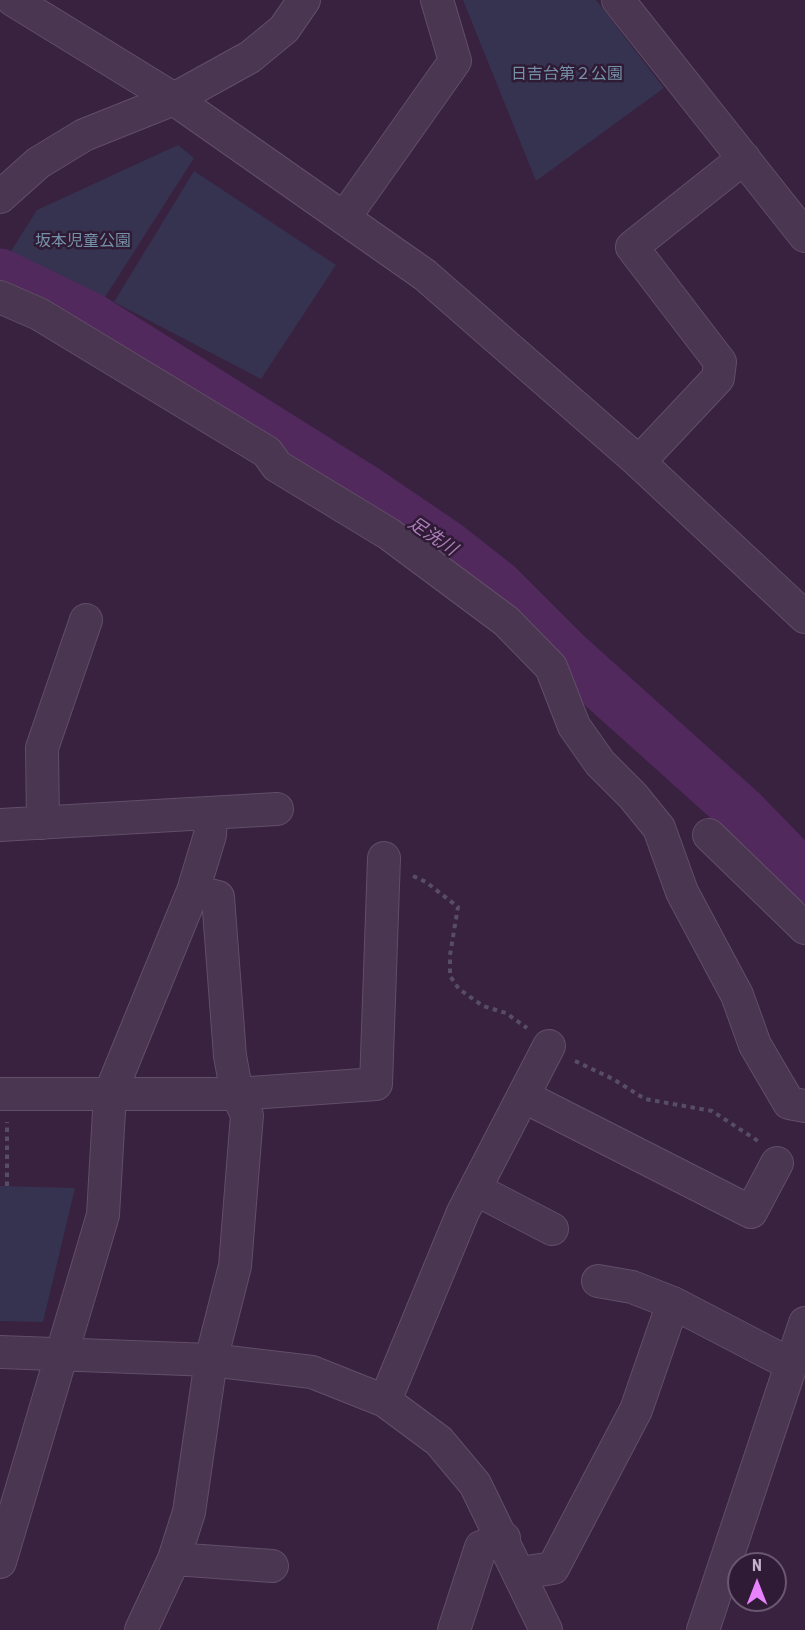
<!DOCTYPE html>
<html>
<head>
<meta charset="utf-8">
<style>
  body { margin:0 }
  #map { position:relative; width:805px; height:1630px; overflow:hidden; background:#392140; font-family:"Roboto Condensed",sans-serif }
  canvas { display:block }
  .north { position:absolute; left:727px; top:1552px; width:60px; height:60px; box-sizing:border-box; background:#2f1b35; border:2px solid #6b5771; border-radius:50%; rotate:0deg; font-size:16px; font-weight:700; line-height:24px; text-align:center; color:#c6b2cb }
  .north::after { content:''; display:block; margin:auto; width:21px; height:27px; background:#e982ff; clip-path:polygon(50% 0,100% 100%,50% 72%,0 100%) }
</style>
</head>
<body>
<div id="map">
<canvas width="805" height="1630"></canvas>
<div class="north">N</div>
</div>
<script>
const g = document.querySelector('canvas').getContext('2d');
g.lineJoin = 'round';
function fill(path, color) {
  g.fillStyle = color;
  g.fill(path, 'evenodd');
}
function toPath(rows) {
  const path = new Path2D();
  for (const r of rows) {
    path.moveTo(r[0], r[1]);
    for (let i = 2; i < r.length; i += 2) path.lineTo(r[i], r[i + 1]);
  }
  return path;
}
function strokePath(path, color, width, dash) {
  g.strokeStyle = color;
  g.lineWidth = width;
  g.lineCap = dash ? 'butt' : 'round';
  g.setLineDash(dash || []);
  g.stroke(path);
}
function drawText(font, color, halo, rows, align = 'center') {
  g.font = font + ' "Roboto Condensed","Noto Sans JP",sans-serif';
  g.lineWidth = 5;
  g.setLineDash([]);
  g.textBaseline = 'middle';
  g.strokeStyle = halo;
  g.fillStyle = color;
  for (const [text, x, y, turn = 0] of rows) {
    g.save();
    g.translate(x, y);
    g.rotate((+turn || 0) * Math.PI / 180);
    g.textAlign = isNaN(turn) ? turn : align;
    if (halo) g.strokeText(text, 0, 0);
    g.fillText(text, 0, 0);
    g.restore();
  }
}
const green = toPath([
  [463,0,596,0,664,88,536,181],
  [178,145,194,158,100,305,6,259,37,210],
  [194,171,336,265,261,379,114,302],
  [0,1186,75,1188,43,1322,0,1321]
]);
const river = toPath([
  [0,274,91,318,365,490,446,545,497,585,567,655,742,812,805,877]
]);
const path = toPath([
  [413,876,426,882,458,907,450,955,450,976,459,989,483,1006,506,1013,527,1028],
  [575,1061,613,1079,645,1099,712,1111,758,1141],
  [7,1186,7,1122]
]);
const minor = toPath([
  [13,0,174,99,425,275,639,462,805,617],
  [618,0,805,236],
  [0,197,38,163,84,135,174,99,250,57,284,29,304,0],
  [344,218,455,61,437,0],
  [0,297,39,314,267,452,277,466,389,534,506,621,551,667,574,726,600,763,633,796,659,828,682,892,737,995,755,1045,789,1103,805,1106],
  [639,462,718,378,720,362,632,247,744,158],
  [43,823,42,748,86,620],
  [0,825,277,809],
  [709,835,805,928],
  [0,1094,237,1094,376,1084,384,858],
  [523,1096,751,1212,777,1163],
  [475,1189,552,1229],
  [598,1281,632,1287,673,1303,792,1365],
  [0,1352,211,1360,312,1372,385,1401,439,1441,475,1484,546,1630],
  [385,1401,463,1212,549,1046],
  [174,1559,272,1566],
  [0,1562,103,1215,110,1094,193,891,210,835,211,813],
  [520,1573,553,1568,636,1410,673,1303],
  [141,1630,174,1559,189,1512,211,1360,235,1266,247,1115,237,1094,230,1056,218,897,193,891],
  [454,1630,481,1547,504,1538],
  [703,1630,805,1323]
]);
const parkNames = [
  ["日吉台第２公園",567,75],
  ["坂本児童公園",83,242]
];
const waterNames = [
  ["足洗川",432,537,34]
];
fill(green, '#363350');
strokePath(river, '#51295c', 51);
strokePath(minor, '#624e68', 34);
strokePath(path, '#574d69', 4, [4.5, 4.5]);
strokePath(minor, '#4a3650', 32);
drawText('16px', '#7591a8', '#2f1b35', parkNames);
drawText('italic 18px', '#ad7eb9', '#2f1b35', waterNames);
</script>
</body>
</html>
